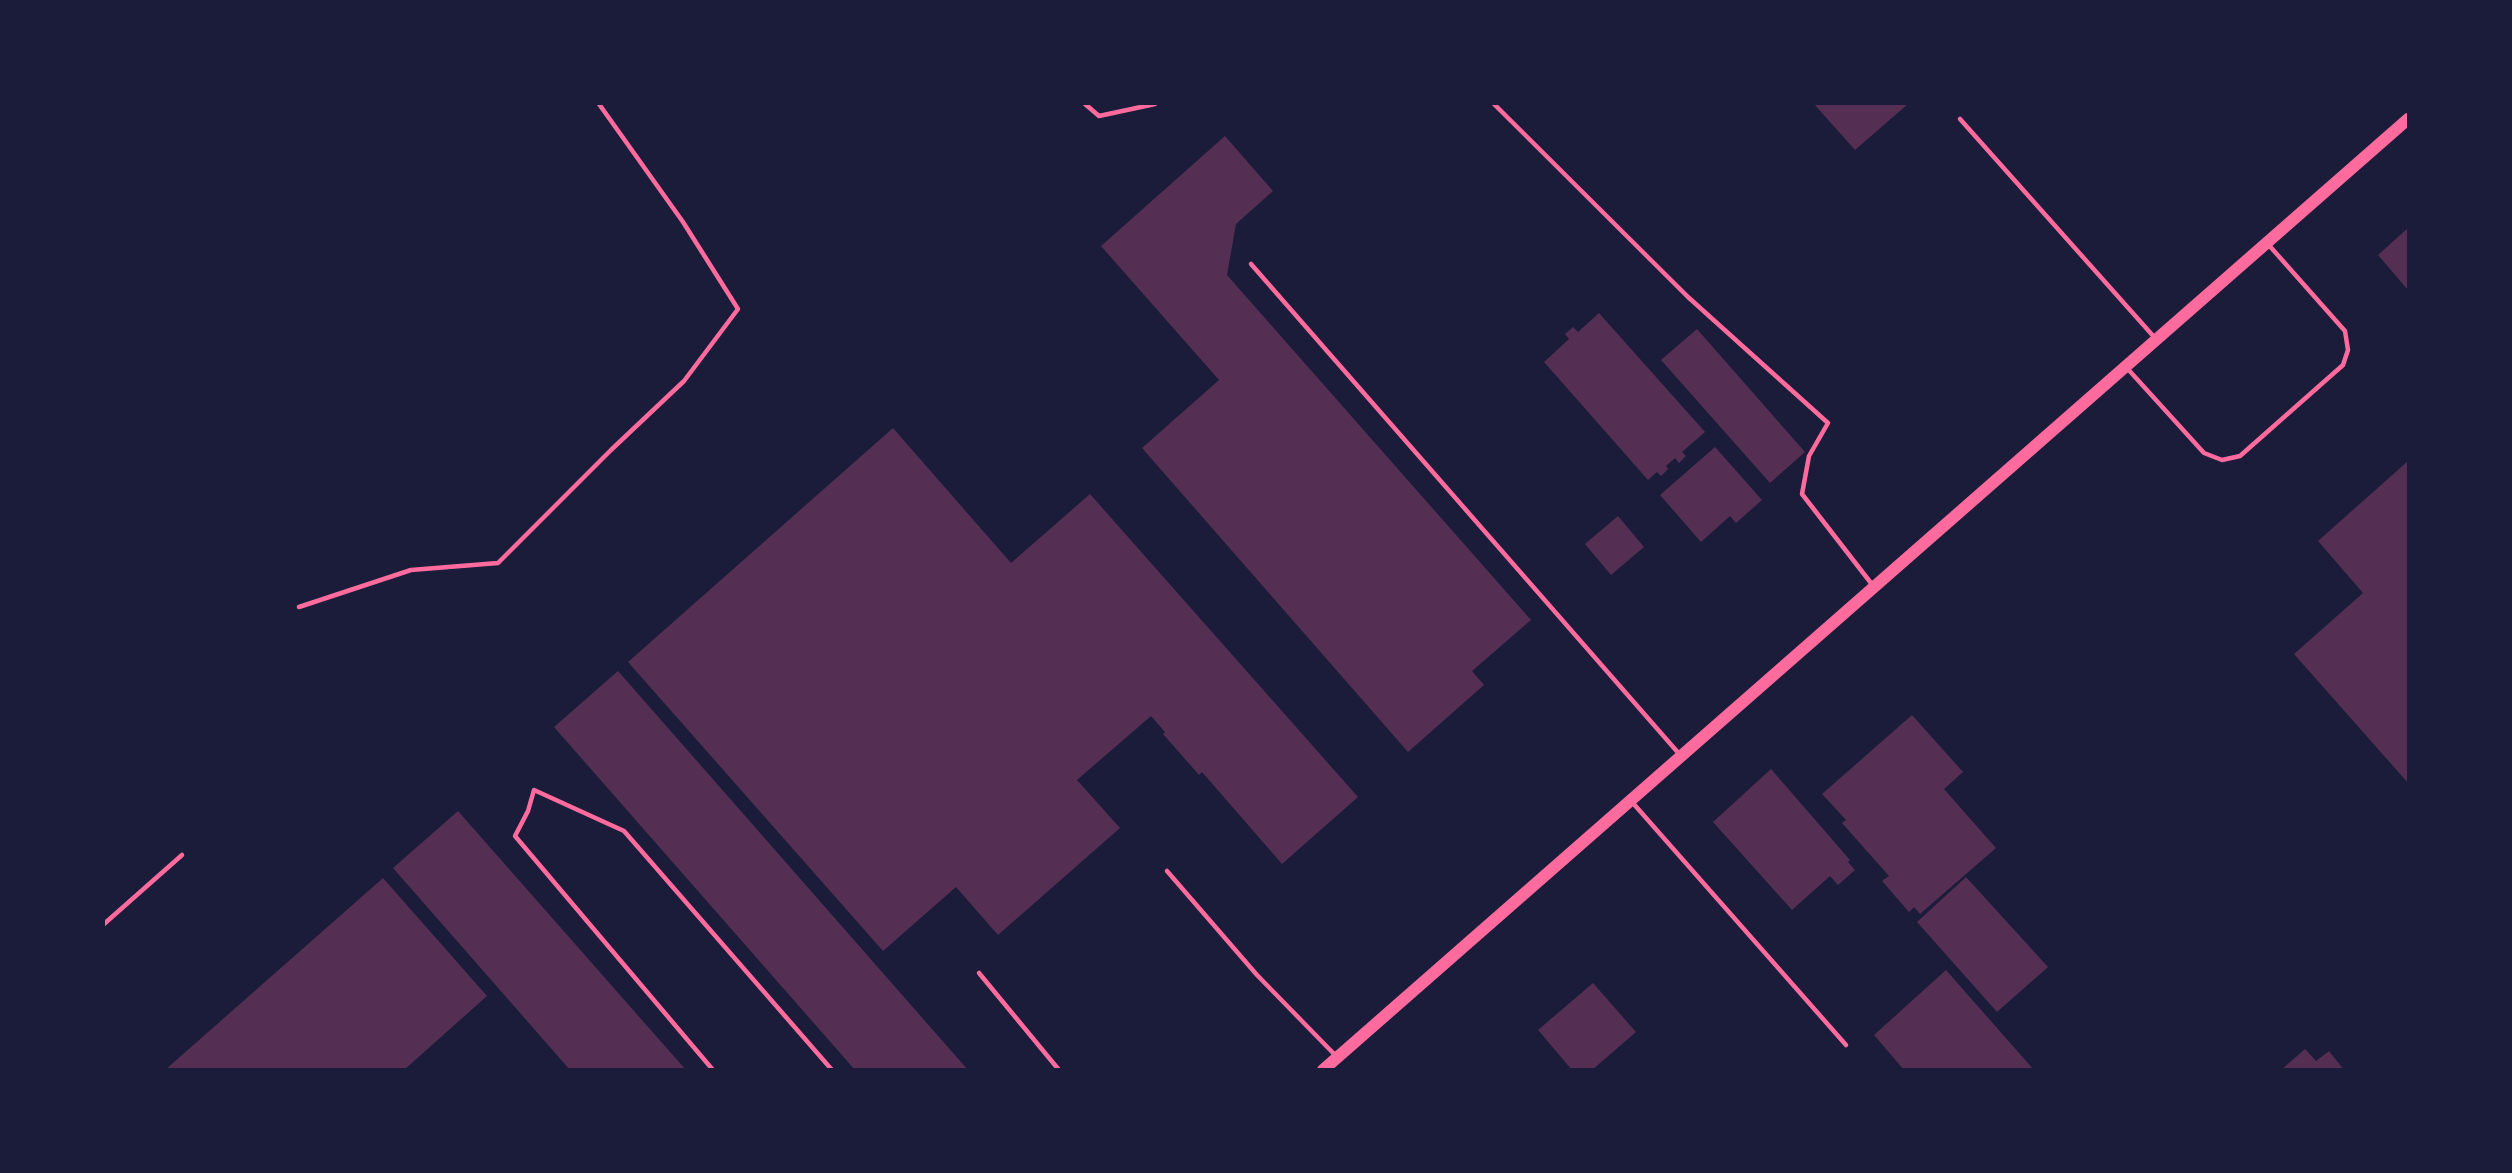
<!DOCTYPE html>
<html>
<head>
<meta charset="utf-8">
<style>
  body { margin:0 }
  #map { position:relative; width:2512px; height:1173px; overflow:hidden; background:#1b1b3a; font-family:Literata,serif }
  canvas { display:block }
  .frame { position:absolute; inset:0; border:105px solid #1b1b3a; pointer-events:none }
</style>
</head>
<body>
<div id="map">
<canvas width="2512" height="1173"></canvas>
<div class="frame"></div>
</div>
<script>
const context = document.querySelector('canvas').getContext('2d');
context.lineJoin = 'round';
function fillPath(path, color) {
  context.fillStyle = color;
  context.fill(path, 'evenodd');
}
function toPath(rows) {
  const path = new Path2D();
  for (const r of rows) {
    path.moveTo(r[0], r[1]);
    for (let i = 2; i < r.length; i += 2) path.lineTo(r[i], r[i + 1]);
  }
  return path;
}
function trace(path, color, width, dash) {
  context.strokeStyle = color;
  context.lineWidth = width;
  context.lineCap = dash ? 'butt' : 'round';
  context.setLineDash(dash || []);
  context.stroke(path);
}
const building = toPath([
  [1814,104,1908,104,1855,150],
  [1225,136,1273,191,1236,224,1227,275,1531,620,1472,671,1484,685,1408,752,1142,448,1219,380,1101,246],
  [2408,228,2408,290,2378,255],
  [1599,313,1705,432,1682,452,1686,456,1679,463,1675,458,1666,466,1668,469,1661,476,1657,472,1648,480,1544,362,1569,339,1565,334,1573,327,1578,332],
  [1697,329,1805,452,1770,483,1661,360],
  [893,428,1011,563,1090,494,1358,797,1282,864,1202,772,1199,775,1163,734,1165,732,1151,716,1077,780,1120,828,998,935,956,887,883,951,628,662],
  [1715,447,1762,500,1736,523,1730,516,1701,542,1660,495],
  [2408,461,2408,783,2294,654,2363,593,2318,541],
  [1618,516,1644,547,1611,575,1585,544],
  [618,671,968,1070,855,1070,554,727],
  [1912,715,1963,772,1944,789,1996,848,1920,914,1914,907,1909,912,1882,881,1889,876,1842,823,1846,820,1822,794],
  [1771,769,1850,860,1848,862,1855,870,1838,885,1830,876,1792,910,1713,822],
  [458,811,686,1070,570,1070,393,868],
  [1966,877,2048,967,1997,1012,1917,922],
  [383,878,487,996,404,1070,165,1070],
  [1946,970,2034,1070,1904,1070,1874,1035],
  [1593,983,1636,1032,1592,1070,1572,1070,1538,1030],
  [2305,1049,2316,1061,2329,1051,2344,1070,2281,1070]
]);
const service = toPath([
  [1085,104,1099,116,1155,104],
  [1494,104,1688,297,1828,423,1809,456,1802,494,1874,587],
  [1960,119,2155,338],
  [1251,264,1681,756],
  [2126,367,2204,453,2222,460,2240,456,2343,365,2348,350,2345,331,2267,243],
  [299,607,411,570,498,563,611,450,684,381,738,309,683,222,599,104],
  [1632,802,1846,1045],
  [1167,871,1257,975,1337,1057],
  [104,924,182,855],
  [979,973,1059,1070],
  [713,1070,515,836,528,811,534,790,624,831,832,1070]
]);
const secondary = toPath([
  [1323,1070,2408,119]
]);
fillPath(building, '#542f53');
trace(service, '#ff6b9d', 4.5);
trace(secondary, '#ff6b9d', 12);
</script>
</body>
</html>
